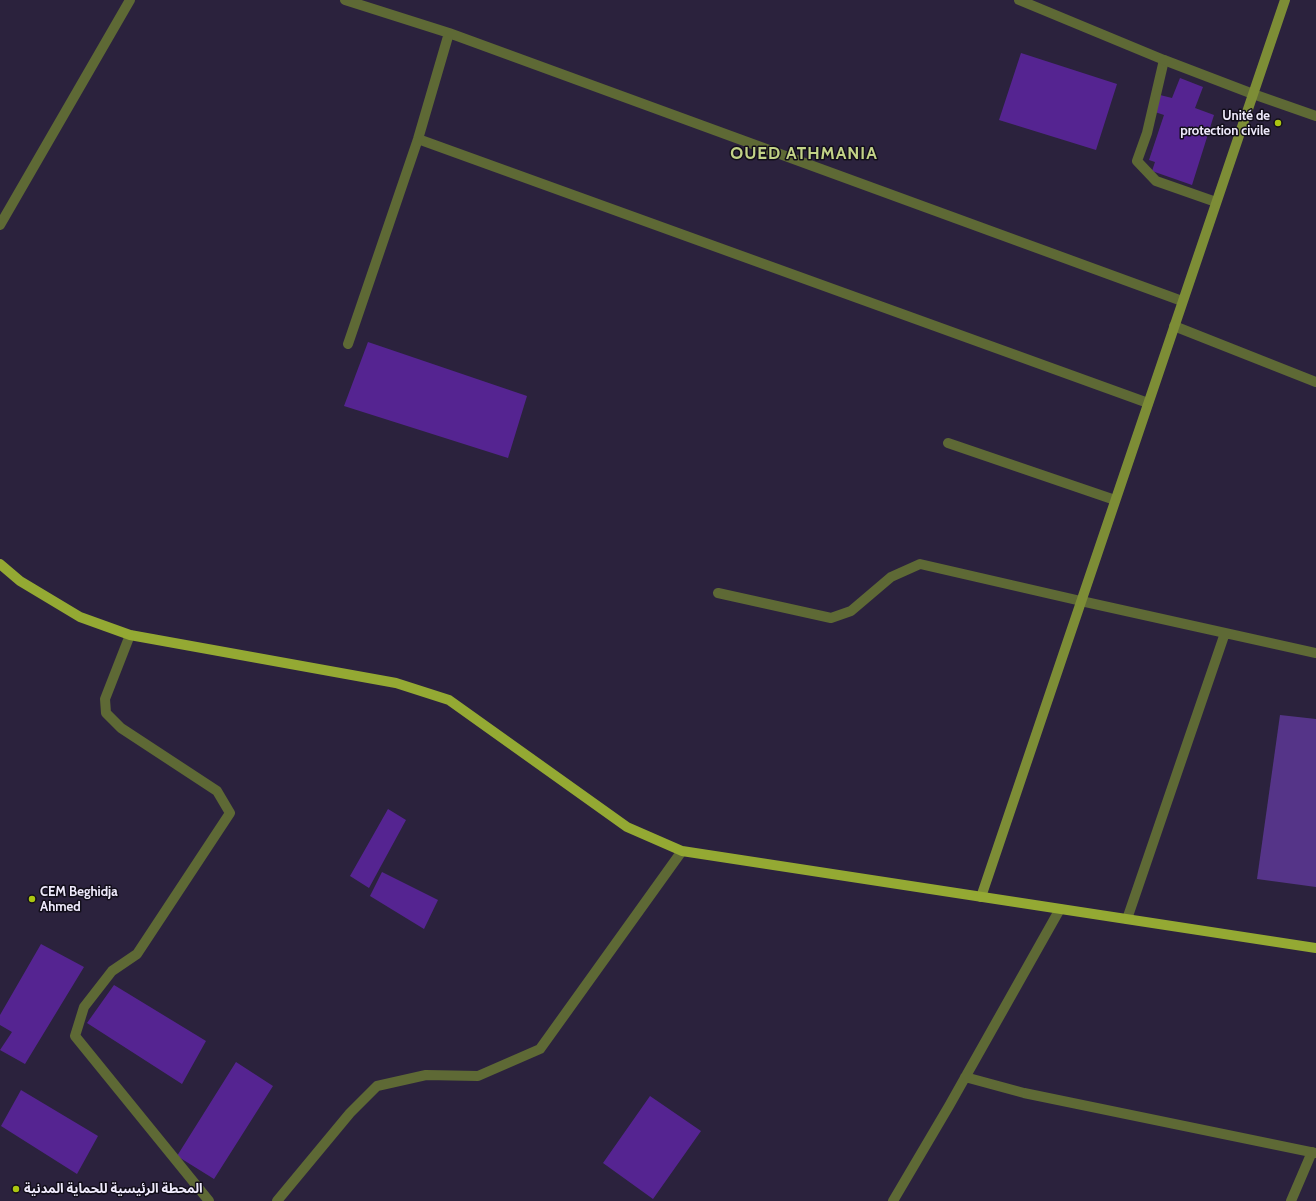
<!DOCTYPE html>
<html>
<head>
<meta charset="utf-8">
<style>
  body { margin:0 }
  canvas { display:block; background:#2b223d }
</style>
</head>
<body>
<canvas width="1316" height="1201"></canvas>
<script>
const context = document.querySelector('canvas').getContext('2d');
context.lineJoin = 'round';
function fillPath(path, color) {
  context.fillStyle = color;
  context.fill(path, 'evenodd');
}
function toPath(rows) {
  const path = new Path2D();
  for (const r of rows) {
    path.moveTo(r[0], r[1]);
    for (let i = 2; i < r.length; i += 2) path.lineTo(r[i], r[i + 1]);
  }
  return path;
}
function trace(path, color, width, dash) {
  context.strokeStyle = color;
  context.lineWidth = width;
  context.lineCap = dash ? 'butt' : 'round';
  context.setLineDash(dash || []);
  context.stroke(path);
}
function write(font, color, halo, rows, align = 'center') {
  context.font = font + ' Cabin,"Noto Sans Arabic",sans-serif';
  context.lineWidth = 3;
  context.setLineDash([]);
  context.textBaseline = 'middle';
  context.strokeStyle = halo;
  context.fillStyle = color;
  for (const [text, x, y, turn = 0] of rows) {
    context.save();
    context.translate(x, y);
    context.rotate((+turn || 0) * Math.PI / 180);
    context.textAlign = isNaN(turn) ? turn : align;
    if (halo) context.strokeText(text, 0, 0);
    context.fillText(text, 0, 0);
    context.restore();
  }
}
const green = toPath([
  [1280,715,1316,719,1316,887,1257,879]
]);
const building = toPath([
  [1021,53,1117,84,1096,150,999,120],
  [1180,78,1203,87,1195,108,1214,115,1192,185,1152,171,1155,162,1149,160,1164,115,1155,112,1160,95,1172,98],
  [368,342,527,396,508,458,344,406],
  [388,809,406,820,369,888,350,876],
  [382,872,438,900,424,929,370,896],
  [41,944,84,967,25,1064,0,1050,12,1032,0,1025,0,1015],
  [114,985,206,1041,182,1084,87,1023],
  [236,1062,273,1086,214,1179,177,1156],
  [21,1090,98,1136,77,1174,1,1126],
  [650,1096,701,1131,653,1199,603,1163]
]);
const service = toPath([
  [1164,60,1147,133,1137,161,1156,181,1216,202],
  [948,443,1115,500],
  [718,593,831,618,851,611,891,577,920,564,1081,601],
  [130,635,105,699,106,713,121,728,217,791,230,813,137,954,112,971,84,1007,75,1036,209,1201],
  [277,1201,350,1113,377,1086,426,1075,478,1076,540,1049,682,851],
  [1291,1201,1312,1152]
]);
const minor = toPath([
  [345,0,449,33],
  [1019,0,1164,60,1253,94,1316,116],
  [418,139,1148,403],
  [0,225,130,0],
  [1174,326,1316,382],
  [348,344,418,139,449,33,1182,301],
  [1081,601,1316,653],
  [1127,919,1225,633],
  [965,1077,1024,1093,1316,1153],
  [893,1201,949,1106,1060,909]
]);
const secondary = toPath([
  [981,897,1285,0]
]);
const primary = toPath([
  [0,564,20,581,80,617,130,635,396,683,449,700,627,827,682,851,1316,948]
]);
const markers = [
  [1278,123,4,"#acc611"],
  [32,899,4,"#acc611"],
  [16,1189,4,"#acc611"]
];
const poiNames = [
  ["Unité de",1270,116,"right"],
  ["protection civile",1270,131,"right"],
  ["CEM Beghidja",40,892],
  ["Ahmed",40,907],
  ["المحطة الرئيسية للحماية المدنية",24,1189]
];
const districtNames = [
  ["OUED ATHMANIA",804,154]
];
fillPath(green, '#553488');
fillPath(building, '#552491');
trace(service, '#5e6935', 10);
trace(minor, '#5e6935', 10);
trace(secondary, '#7d8d36', 10);
trace(primary, '#94a933', 10);
for (const [x, y, r, color] of markers) {
  const dot = new Path2D();
  dot.arc(x, y, r, 0, 2 * Math.PI);
  context.fillStyle = color;
  context.fill(dot);
  trace(dot, '#120e1a', 1.5);
}
write('bold 13px', '#eee9fb', '#120e1a', poiNames, 'left');
context.letterSpacing = '1px';
write('bold 17px', '#c2d287', '#120e1a', districtNames);
context.letterSpacing = '0px';
</script>
</body>
</html>
